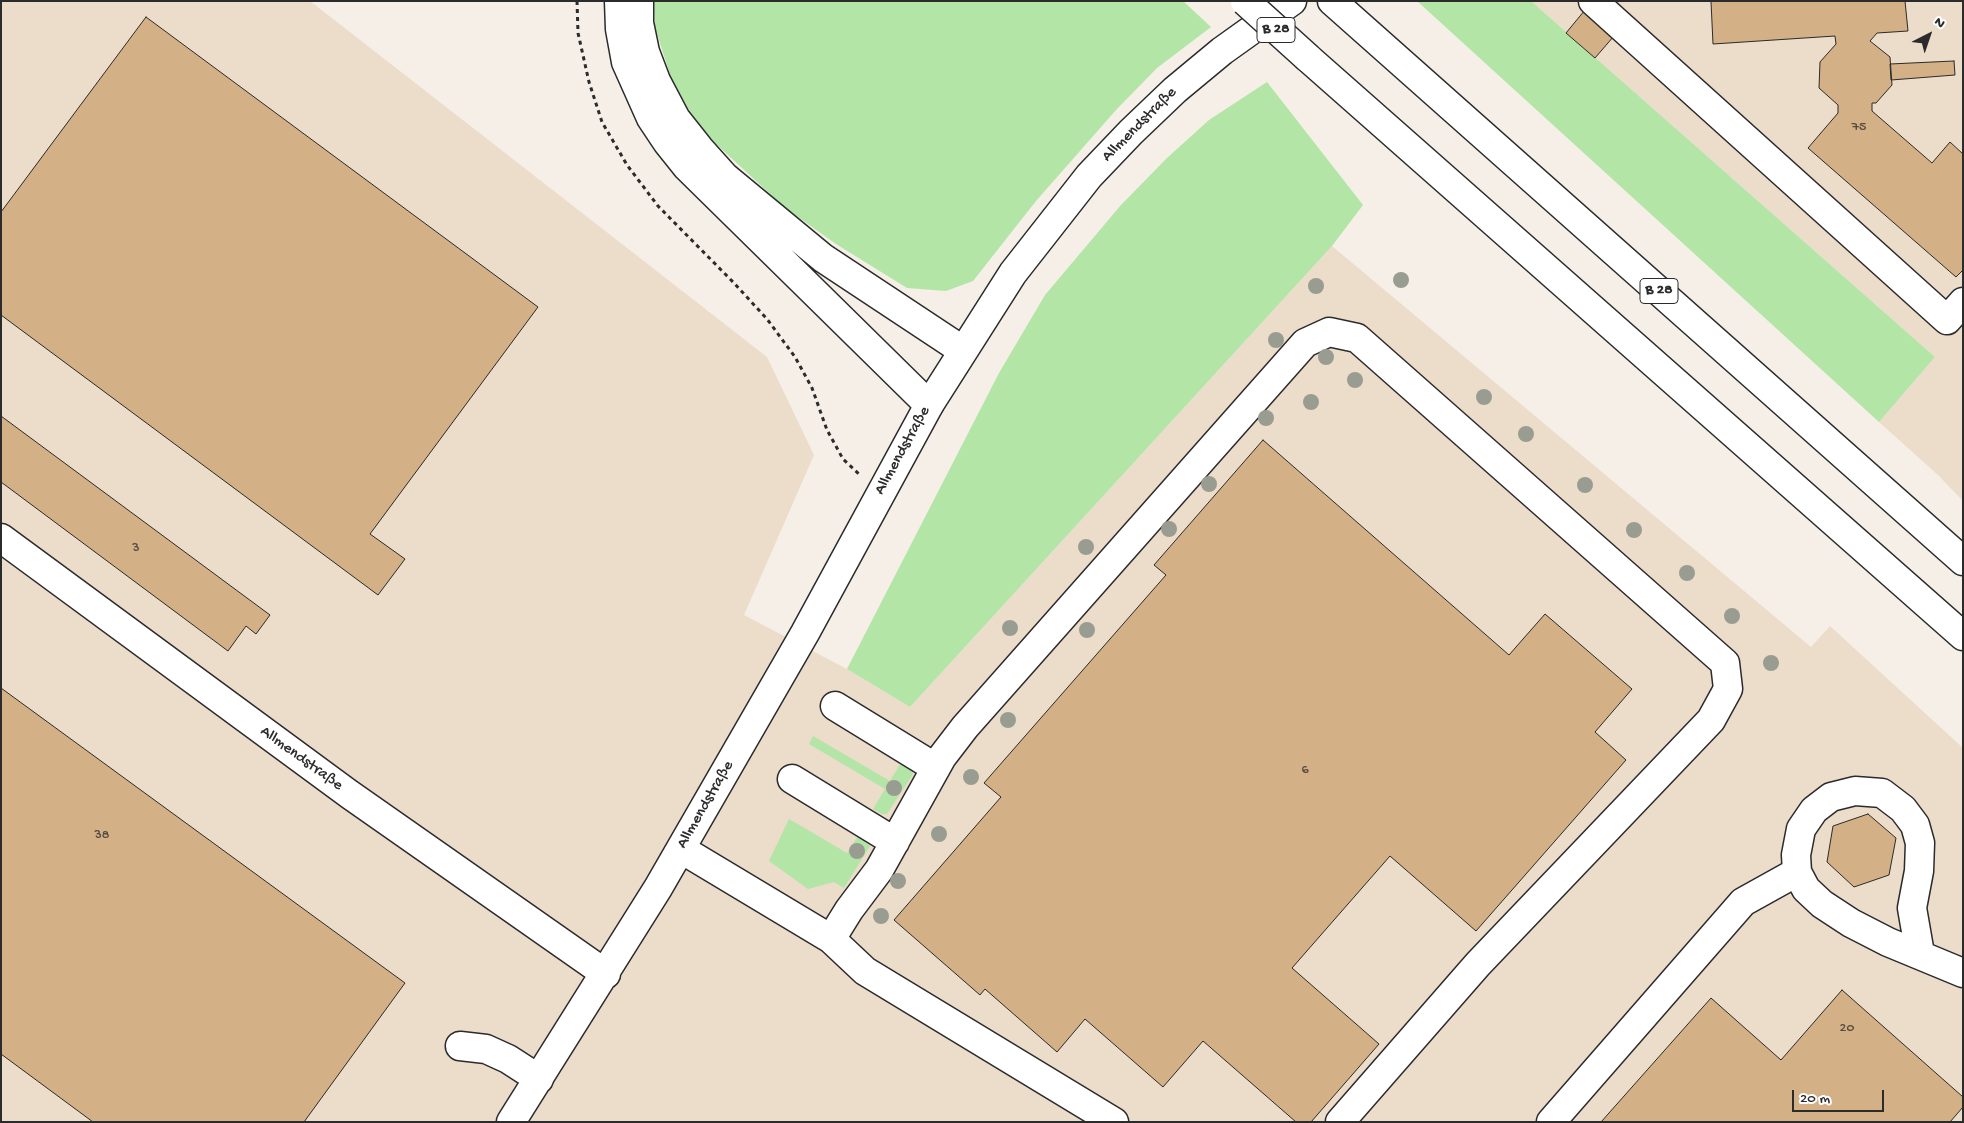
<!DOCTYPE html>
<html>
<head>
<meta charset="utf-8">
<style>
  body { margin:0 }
  #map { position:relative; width:1964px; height:1123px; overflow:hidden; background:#f6efe7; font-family:"Gochi Hand",sans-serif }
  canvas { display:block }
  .frame { position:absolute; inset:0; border:2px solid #2b2b2b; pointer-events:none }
  .north { position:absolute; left:1904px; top:10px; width:50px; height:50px; -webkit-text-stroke:4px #fff; paint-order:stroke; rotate:41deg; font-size:14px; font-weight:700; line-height:20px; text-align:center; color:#2b2b2b }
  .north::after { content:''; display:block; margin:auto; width:18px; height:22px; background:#2b2b2b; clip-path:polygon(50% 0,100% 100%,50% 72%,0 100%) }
  .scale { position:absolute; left:1792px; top:1090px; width:92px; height:22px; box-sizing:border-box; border:2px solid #2b2b2b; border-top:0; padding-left:6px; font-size:15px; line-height:18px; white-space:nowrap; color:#2b2b2b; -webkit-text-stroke:4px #fff; paint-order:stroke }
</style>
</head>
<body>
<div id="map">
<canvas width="1964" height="1123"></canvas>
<div class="frame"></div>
<div class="north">N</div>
<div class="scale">20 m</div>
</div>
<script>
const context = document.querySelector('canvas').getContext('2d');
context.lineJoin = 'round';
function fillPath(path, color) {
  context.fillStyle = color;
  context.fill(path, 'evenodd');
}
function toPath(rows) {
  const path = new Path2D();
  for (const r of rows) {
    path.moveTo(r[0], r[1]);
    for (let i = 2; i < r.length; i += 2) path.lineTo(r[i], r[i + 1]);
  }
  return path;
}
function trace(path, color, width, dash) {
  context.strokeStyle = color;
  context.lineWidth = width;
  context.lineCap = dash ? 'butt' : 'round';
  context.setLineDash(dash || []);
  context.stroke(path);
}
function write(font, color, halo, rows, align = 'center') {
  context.font = font + ' "Gochi Hand",sans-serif';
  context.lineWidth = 4;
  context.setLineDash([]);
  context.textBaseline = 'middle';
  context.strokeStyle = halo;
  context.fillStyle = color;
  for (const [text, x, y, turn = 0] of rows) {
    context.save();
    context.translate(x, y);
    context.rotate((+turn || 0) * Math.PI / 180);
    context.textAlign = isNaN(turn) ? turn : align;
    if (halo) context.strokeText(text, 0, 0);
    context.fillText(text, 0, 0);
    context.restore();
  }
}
const built = toPath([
  [1,1,310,1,767,357,814,455,744,615,847,669,910,707,1332,246,1811,647,1830,626,1963,748,1963,1122,1,1122],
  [1531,1,1963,1,1963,501,1938,475,1879,422,1935,357]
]);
const green = toPath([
  [654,1,1183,1,1211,27,1157,68,1116,110,1036,201,973,281,946,291,907,288,836,244,784,207,712,140,690,112,670,75,655,27],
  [1417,1,1531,1,1935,357,1879,422],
  [1267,82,1363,205,1332,246,910,707,847,669,999,373,1045,295,1121,205,1167,158,1209,120],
  [813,736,890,781,902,761,913,770,913,774,887,814,882,814,873,809,885,789,809,744],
  [789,819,847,853,858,836,870,846,844,888,834,882,808,889,769,861]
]);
const building = toPath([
  [1711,1,1905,1,1908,31,1877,33,1870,41,1890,57,1892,85,1876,103,1872,103,1872,111,1932,163,1950,142,1963,154,1963,270,1956,277,1808,148,1838,113,1838,105,1819,88,1820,62,1836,44,1835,36,1713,44,1711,1],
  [1585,10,1614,36,1595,58,1566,33,1585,10],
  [146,17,538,307,370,534,405,559,378,595,1,315,1,212,146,17],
  [1954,61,1955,75,1891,80,1890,64,1954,61],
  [1,416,270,615,256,634,246,626,228,651,1,482,1,416],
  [1263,440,1509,655,1545,614,1632,689,1595,732,1626,760,1476,931,1390,856,1292,968,1379,1044,1311,1122,1296,1122,1203,1041,1163,1087,1085,1019,1057,1052,985,989,980,995,894,920,1001,797,984,783,1166,575,1154,565,1263,440],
  [1,688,405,983,304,1122,93,1122,1,1054,1,688],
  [1868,814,1896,838,1889,875,1854,887,1827,862,1833,826,1868,814],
  [1842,990,1963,1097,1963,1107,1950,1122,1601,1122,1711,998,1781,1060,1842,990]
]);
const path = toPath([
  [577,1,578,33,589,82,602,122,627,165,658,206,734,283,767,319,795,357,812,388,827,430,843,459,859,474]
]);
const minor = toPath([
  [1593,1,1947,320,1963,302],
  [1,538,349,794,606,974],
  [835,706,936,768],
  [792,779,895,842],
  [681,849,831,939,865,971,1114,1122],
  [831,939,849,910,879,870,942,757,965,727,1305,343,1329,332,1357,338,1725,663,1728,689,1711,720,1478,964,1340,1122],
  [1920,954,1912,908,1919,871,1920,843,1915,825,1903,809,1882,793,1855,791,1831,797,1814,810,1801,829,1796,855,1797,872,1806,889,1822,904,1851,923,1888,942,1963,973],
  [460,1046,486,1049,508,1059,539,1079],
  [511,1122,658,888,805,633,929,405,1013,273,1089,176,1131,132,1175,90,1222,51,1292,1],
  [1551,1122,1743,902,1797,872]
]);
const highway = toPath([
  [619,1,620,29,626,62,651,118,667,142,687,167,929,405],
  [639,1,639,23,645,52,656,81,676,119,699,148,725,177,823,258,962,350],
  [1332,1,1963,561],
  [1308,58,1963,636]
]);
const highwayBridge = toPath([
  [1245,1,1308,58]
]);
const trees = [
  [1401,280],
  [1316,286],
  [1276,340],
  [1326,357],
  [1355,380],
  [1484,397],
  [1311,402],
  [1266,418],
  [1526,434],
  [1209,484],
  [1585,485],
  [1169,529],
  [1634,530],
  [1086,547],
  [1687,573],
  [1732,616],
  [1010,628],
  [1087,630],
  [1771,663],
  [1008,720],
  [971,777],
  [894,788],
  [939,834],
  [857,851],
  [898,881],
  [881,916]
];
const numberNames = [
  ["75",1859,128],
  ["3",136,549],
  ["6",1305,771],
  ["38",102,836],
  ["20",1847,1029]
];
const shields = [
  [1276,30,38],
  [1659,291,38]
];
const shieldNames = [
  ["B 28",1276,30],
  ["B 28",1659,291]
];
const streetNames = [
  ["Allmendstraße",1140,125,-45],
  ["Allmendstraße",903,451,-61],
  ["Allmendstraße",301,759,36],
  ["Allmendstraße",706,805,-60]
];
fillPath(built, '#ecdcca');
fillPath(green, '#b2e5a6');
fillPath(building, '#d3b085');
trace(building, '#2b2b2b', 1);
trace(minor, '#2b2b2b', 31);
trace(highway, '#2b2b2b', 31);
trace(path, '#2b2b2b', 3, [4, 4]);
trace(minor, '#fff', 28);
trace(highway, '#fff', 28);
trace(highwayBridge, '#2b2b2b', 31, []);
trace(highwayBridge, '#fff', 28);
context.fillStyle = '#999d91';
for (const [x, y] of trees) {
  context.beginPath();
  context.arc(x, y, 8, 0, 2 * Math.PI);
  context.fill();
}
write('14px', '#554c42', null, numberNames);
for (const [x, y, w] of shields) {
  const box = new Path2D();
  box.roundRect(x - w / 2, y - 12.5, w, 25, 4);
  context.fillStyle = '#fff';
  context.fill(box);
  trace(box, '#2b2b2b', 1);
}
write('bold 15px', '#2b2b2b', null, shieldNames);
write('16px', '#2b2b2b', '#fff', streetNames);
</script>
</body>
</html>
